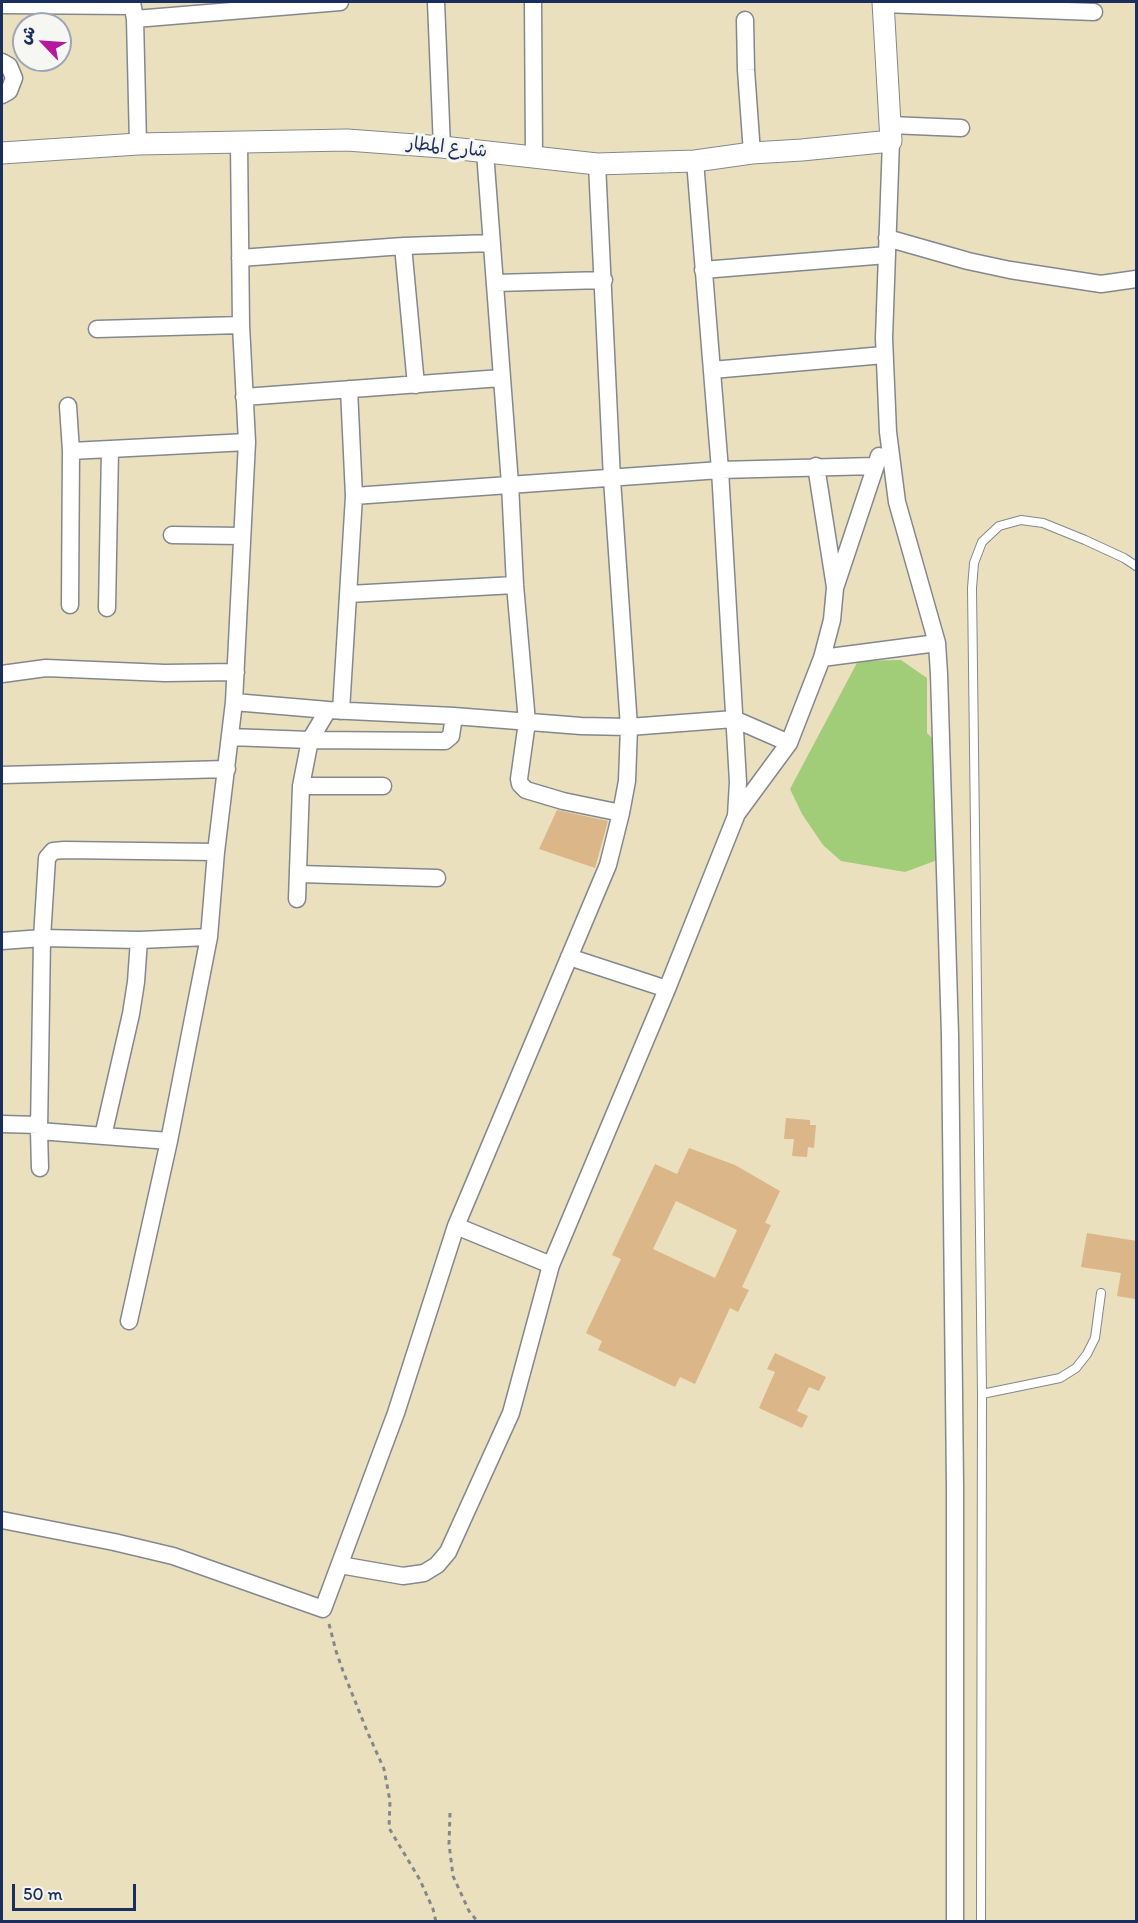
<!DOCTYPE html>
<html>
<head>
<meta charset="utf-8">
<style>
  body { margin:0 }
  #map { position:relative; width:1138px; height:1923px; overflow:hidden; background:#ebe0bd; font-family:Itim,"Playpen Sans Arabic",sans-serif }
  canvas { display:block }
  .frame { position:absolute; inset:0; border:3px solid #1b2f5e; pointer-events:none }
  .north { position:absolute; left:12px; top:12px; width:60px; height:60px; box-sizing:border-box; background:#f6f6f2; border:2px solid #9ea6b7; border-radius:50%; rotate:295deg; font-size:16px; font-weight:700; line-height:24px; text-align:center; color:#1b2f5e }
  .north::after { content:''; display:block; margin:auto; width:21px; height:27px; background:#b5179e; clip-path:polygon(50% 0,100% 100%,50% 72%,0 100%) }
  .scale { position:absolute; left:12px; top:1884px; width:124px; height:27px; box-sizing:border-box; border:3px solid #1b2f5e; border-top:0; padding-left:8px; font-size:18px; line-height:21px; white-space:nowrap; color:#1b2f5e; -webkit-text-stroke:4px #f6f6f2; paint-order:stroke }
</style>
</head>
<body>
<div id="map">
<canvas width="1138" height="1923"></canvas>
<div class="frame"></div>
<div class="north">ش</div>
<div class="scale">50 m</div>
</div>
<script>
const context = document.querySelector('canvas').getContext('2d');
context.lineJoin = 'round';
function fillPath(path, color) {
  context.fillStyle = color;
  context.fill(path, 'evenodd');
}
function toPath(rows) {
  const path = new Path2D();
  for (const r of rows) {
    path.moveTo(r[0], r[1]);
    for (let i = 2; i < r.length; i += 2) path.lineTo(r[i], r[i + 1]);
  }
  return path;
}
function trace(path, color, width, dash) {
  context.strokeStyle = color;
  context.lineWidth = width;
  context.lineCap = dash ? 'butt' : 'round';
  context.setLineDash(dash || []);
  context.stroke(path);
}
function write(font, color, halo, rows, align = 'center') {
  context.font = font + ' Itim,"Playpen Sans Arabic",sans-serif';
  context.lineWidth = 6;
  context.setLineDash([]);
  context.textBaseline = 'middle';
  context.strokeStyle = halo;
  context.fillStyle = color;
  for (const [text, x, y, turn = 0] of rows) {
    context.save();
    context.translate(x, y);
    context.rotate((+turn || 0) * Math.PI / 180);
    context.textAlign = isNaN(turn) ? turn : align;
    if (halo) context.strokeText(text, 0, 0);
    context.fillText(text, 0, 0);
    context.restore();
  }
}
const green = toPath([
  [901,660,927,678,927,733,937,743,940,859,905,872,841,861,823,845,802,814,790,789,858,661]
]);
const building = toPath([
  [557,810,608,821,595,868,539,849],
  [786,1118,810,1120,810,1125,816,1125,814,1148,808,1147,807,1157,792,1156,794,1139,784,1139],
  [689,1148,735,1165,780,1191,765,1223,771,1225,742,1287,749,1290,738,1312,730,1308,695,1384,680,1377,675,1387,598,1350,602,1341,586,1333,621,1259,612,1255,655,1164,677,1174],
  [676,1201,737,1230,715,1278,653,1249],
  [1087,1233,1137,1241,1135,1299,1117,1296,1121,1273,1081,1267],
  [775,1353,826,1377,819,1391,809,1387,797,1411,808,1416,802,1428,759,1408,775,1372,767,1369]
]);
const path = toPath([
  [329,1624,336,1651,343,1671,367,1731,384,1769,390,1801,389,1828,420,1880,433,1909,436,1922],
  [450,1813,449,1844,453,1876,469,1911,478,1922]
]);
const service = toPath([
  [982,1394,1060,1378,1076,1368,1087,1354,1095,1338,1101,1293],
  [981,1922,982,1394,972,588,974,563,982,542,999,526,1021,520,1043,523,1085,540,1124,558,1136,566]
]);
const minor = toPath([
  [132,2,135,19,138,144],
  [436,2,442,147],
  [533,2,534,157],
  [883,4,1094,12],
  [2,5,132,6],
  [135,19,340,2],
  [745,20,746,70,752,153],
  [2,62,9,66,14,78,9,91,2,95],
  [890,125,961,128],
  [891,141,884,338,888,432,897,502,937,643,939,674,950,1035,955,1485,955,1922],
  [485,152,510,484,515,585,527,722,519,779,520,784,526,790,563,801,621,813],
  [887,238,968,261,1010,270,1101,284,1136,279],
  [403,246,416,385],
  [240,258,403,246,492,243],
  [703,270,887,255],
  [495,283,604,280],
  [97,329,241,325],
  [712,370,884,355],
  [244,397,501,378],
  [68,406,71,451,70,605],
  [71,451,247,442],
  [816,466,835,587],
  [354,496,720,470,875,466],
  [172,535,241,536],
  [349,594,515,585],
  [107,608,110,450],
  [822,658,937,643],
  [2,674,46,668,165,673,236,672],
  [234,702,328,710,454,716,581,726,629,727,734,719,789,743],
  [341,711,354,496,349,389],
  [230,737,310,740,445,741,451,736,454,716],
  [2,775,227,769],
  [301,786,383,786],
  [736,815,789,743,822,658,832,620,835,588,879,456],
  [299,874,437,878],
  [297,899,301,786,310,740,328,710],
  [2,941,42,938,139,940,209,937],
  [569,957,667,989],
  [2,1124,39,1125],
  [39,1131,169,1141],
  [103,1136,131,1014,136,982,139,940],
  [40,1168,39,1131,42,938,47,858,53,851,64,850,216,852],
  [456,1226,551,1265],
  [129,1321,169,1141,209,937,216,852,234,702,247,442,241,325,239,143],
  [2,1520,114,1542,173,1556,323,1609,396,1413,456,1226,608,865,621,813,627,781,629,727,612,479,597,164],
  [340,1565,403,1576,424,1573,437,1565,448,1552,511,1413,551,1265,667,989,736,816,738,782,720,470,695,161]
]);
const tertiary = toPath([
  [2,153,138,144,347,140,442,147,597,164,695,161,752,153,802,150,891,141,883,2]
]);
const streetNames = [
  ["شارع المطار",447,148,6]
];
fillPath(green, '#a1cc78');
fillPath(building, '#dbb688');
trace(service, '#83888e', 10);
trace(minor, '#83888e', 19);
trace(tertiary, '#83888e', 23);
trace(path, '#83888e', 3, [4.5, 4.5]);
trace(service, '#fff', 8);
trace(minor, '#fff', 16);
trace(tertiary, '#fff', 21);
write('18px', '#1b2f5e', '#f6f6f2', streetNames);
</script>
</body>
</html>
